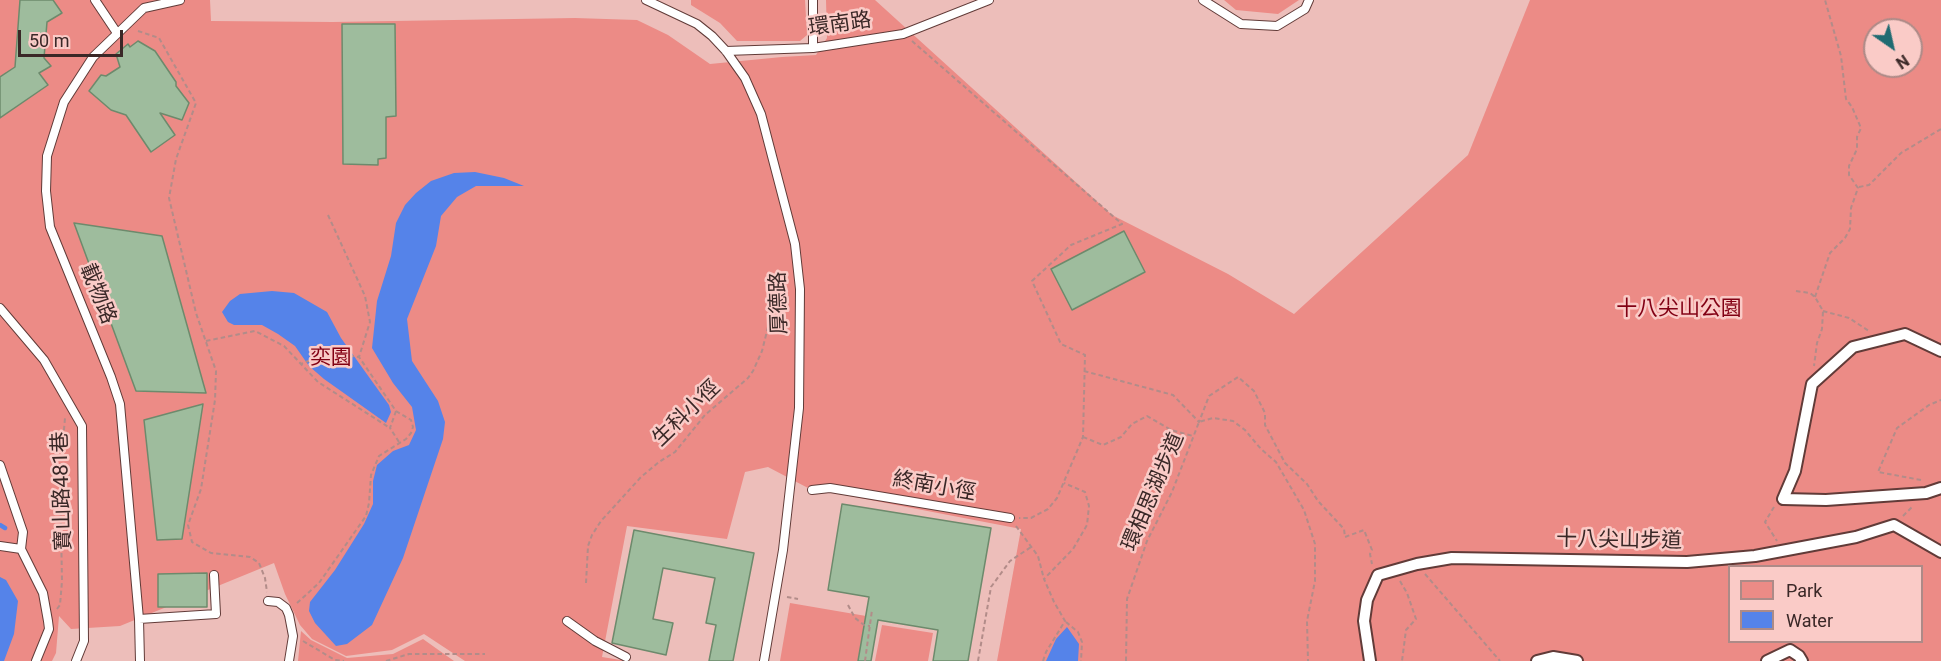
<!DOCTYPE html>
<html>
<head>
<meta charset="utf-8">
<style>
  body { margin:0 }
  #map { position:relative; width:1941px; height:661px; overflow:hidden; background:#edbeba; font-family:Roboto,sans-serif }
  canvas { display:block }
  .legend { position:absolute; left:1728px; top:565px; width:195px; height:78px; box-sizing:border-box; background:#facbc7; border:2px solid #ad8a87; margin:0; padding:8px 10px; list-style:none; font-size:18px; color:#3a2827 }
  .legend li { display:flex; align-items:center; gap:12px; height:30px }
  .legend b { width:30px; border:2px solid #ad8a87 }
  .north { position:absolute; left:1863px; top:18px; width:60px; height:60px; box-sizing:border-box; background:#facbc7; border:2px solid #ad8a87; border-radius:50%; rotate:146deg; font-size:16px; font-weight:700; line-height:24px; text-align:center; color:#3a2827 }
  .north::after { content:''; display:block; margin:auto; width:21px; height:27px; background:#206b72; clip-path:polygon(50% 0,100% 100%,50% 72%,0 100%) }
  .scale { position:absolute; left:18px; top:30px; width:105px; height:27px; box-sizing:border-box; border:3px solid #3a2827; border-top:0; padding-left:8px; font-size:18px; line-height:21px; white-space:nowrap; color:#3a2827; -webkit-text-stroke:4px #facbc7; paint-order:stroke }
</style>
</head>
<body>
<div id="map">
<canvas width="1941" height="661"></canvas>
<ul class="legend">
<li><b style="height:16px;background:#ec8b86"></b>Park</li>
<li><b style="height:16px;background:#5583e9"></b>Water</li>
</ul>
<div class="north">N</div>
<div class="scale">50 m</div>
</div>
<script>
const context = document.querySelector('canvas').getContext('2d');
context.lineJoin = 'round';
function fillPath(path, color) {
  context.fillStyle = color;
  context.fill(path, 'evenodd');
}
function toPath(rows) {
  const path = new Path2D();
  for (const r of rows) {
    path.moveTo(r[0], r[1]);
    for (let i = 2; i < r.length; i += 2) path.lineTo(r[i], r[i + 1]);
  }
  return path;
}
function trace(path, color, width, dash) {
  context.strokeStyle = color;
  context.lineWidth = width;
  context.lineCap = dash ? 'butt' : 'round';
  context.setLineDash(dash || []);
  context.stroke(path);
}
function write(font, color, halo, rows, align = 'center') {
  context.font = font + ' Roboto,"Noto Sans TC",sans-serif';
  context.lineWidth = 5;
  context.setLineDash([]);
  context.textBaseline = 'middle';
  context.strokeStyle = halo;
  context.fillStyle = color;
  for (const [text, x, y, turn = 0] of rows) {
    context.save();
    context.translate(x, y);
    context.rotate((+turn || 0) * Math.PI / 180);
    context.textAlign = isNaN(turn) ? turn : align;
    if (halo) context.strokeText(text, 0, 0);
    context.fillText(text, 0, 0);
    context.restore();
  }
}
const green = toPath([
  [0,0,210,0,211,21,333,22,575,18,637,20,668,35,710,64,782,57,816,55,827,38,826,0,875,0,1112,215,1228,274,1294,314,1468,155,1530,0,1941,0,1941,661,997,661,1021,529,808,488,768,467,745,472,727,539,627,526,602,657,627,661,465,661,424,634,392,650,346,656,312,639,300,625,285,594,274,563,120,626,71,629,59,616,56,653,52,661,0,661],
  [1875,30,1911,30,1911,66,1875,66],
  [1730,566,1922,566,1922,642,1730,642],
  [691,0,805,0,807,35,800,41,737,41,720,23,691,5],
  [1224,0,1299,0,1278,14,1236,10],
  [790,603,866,616,858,661,780,661],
  [882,625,933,633,928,661,875,661],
  [301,631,311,640,347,658,393,654,423,639,454,661,298,661]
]);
const water = toPath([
  [475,172,504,178,524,186,476,186,457,197,441,216,436,246,407,319,412,361,438,401,445,422,443,439,403,558,372,625,347,644,336,646,315,623,309,611,310,602,335,570,364,524,373,504,373,481,377,465,393,451,409,445,416,430,412,407,393,383,372,348,377,301,391,256,396,223,405,205,416,193,431,181,454,173],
  [272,291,294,293,327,312,341,338,389,405,391,412,386,423,324,379,309,366,295,346,278,334,262,325,234,325,228,322,222,312,230,301,240,294],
  [0,577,6,580,18,601,14,634,4,661,0,661],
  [1067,627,1079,644,1078,661,1046,661,1056,639]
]);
const stream = toPath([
  [0,525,5,528]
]);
const building = toPath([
  [20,0,53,0,62,13,47,22,44,58,51,66,39,73,48,85,0,118,0,77,15,67,20,0],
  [342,24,395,24,396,116,386,117,386,158,378,159,378,165,343,164,342,24],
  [138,41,155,51,176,82,176,86,189,103,182,120,160,113,175,135,151,152,126,115,111,110,89,91,101,75,106,76,120,67,116,54,128,44,130,47,138,41],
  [74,223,162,236,206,393,136,391,74,223],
  [1124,231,1145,272,1072,310,1051,269,1124,231],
  [203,404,182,539,157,540,144,420,203,404],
  [842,504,991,528,968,661,933,661,938,630,878,620,871,661,858,661,869,597,828,590,842,504],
  [634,530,754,553,733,661,709,661,716,625,706,623,715,578,663,568,653,619,673,623,666,655,612,643,634,530],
  [207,573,207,607,158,607,158,574,207,573]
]);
const path = toPath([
  [138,31,159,38,196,103,176,159,169,198,196,313,216,371,215,400,201,489,188,525,192,542,211,553,250,557,259,563,265,578,267,592],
  [912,41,1122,224,1071,245,1032,281,1061,344,1085,355,1083,437,1057,498,1048,509,1031,518,1019,518],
  [1859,187,1869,185,1901,153,1941,129],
  [328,215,365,296,370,322,359,357],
  [1796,291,1810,293,1815,297,1823,311,1822,329,1817,343,1814,366],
  [1815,297,1830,253,1845,238,1850,229,1851,208,1858,188,1849,175,1849,166,1857,149,1857,137,1861,128,1852,107,1846,99,1841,56,1825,0],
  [1823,311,1849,318,1869,331],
  [206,341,255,331,284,346,318,382,390,428],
  [1084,371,1173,395,1199,422,1209,396,1238,377,1254,391,1265,413,1265,425,1285,463,1307,484,1318,501,1344,529,1345,537,1364,530,1372,550,1370,554,1372,564],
  [396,411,390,428,399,442],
  [1083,437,1103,445,1121,437,1132,424,1147,416,1171,430,1193,436],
  [1921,480,1878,472,1897,428,1929,405,1941,400],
  [1774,507,1765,522,1777,541],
  [1903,516,1912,507],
  [1016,526,1038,556,1044,579],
  [1425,574,1500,661],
  [1400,581,1407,593,1416,619,1406,630,1402,661],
  [586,583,588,546,592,535,601,521,641,477,659,462,675,452,705,415,748,378,753,371,762,351,771,315,789,296],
  [787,597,798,599],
  [297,603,319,583,366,516,369,503,371,475,379,456,406,439,411,433,413,427,411,420,396,411,359,357,336,354,318,357,301,364],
  [848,605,855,618,864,625,870,626],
  [57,609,60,605,62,581,60,474,65,418],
  [1066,622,1078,632,1082,642,1081,661],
  [303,641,335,660,344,661],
  [386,661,409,654,485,654],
  [865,661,872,610],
  [978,661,991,587,1010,561,1031,547],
  [1043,661,1046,652,1065,621,1054,602,1044,579,1073,549,1087,525,1089,506,1085,492,1064,483],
  [1126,661,1127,599,1147,541,1172,492,1199,422,1213,418,1233,421,1245,430,1261,449,1276,462,1304,510,1315,544,1315,581,1307,621,1308,661]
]);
const service = toPath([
  [95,0,117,33],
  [646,0,697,24,712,36,726,51,745,78,761,114,795,244,800,289,799,408,783,550,764,661],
  [1203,0,1241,24,1277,26,1305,9,1309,0],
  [813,48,813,0],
  [726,51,813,48,903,34,989,0],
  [0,308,44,360,82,426,84,641,76,661],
  [0,465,23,532,21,549,43,593,48,621,49,629,36,661],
  [812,490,830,488,1010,518],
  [0,546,21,549],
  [268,601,278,602,286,608,289,615,293,636,289,661],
  [139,619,216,614,214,575],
  [567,621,595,641,626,657],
  [140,661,139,619,120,404,111,377,50,227,46,191,47,156,64,102,93,57,144,8,180,0]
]);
const pedestrian = toPath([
  [1941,351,1905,334,1853,347,1812,384,1795,471,1783,499,1826,500,1926,493,1941,488],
  [1370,661,1364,621,1367,600,1378,575,1417,564,1452,558,1687,562,1755,556,1856,537,1894,525,1941,552],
  [1537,661,1553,657,1577,661],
  [1767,661,1790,650,1799,656,1802,661]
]);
const streetNames = [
  ["環南路",840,25,-8],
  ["載物路",97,294,68],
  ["厚德路",780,303,-92],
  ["生科小徑",687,414,-44],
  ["終南小徑",934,487,10],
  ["寶山路481巷",63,491,-92],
  ["環相思湖步道",1154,492,-67],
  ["十八尖山步道",1619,541,1]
];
const parkNames = [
  ["十八尖山公園",1679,310],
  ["奕園",331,359]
];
fillPath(green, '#ec8b86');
fillPath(water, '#5583e9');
trace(stream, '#5583e9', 4.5);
fillPath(building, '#9ebc9d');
trace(building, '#6d8a6c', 1.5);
trace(service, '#613b38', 10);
trace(pedestrian, '#613b38', 14);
trace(path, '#b28c89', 2, [4.5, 3]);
trace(service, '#fff', 8);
trace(pedestrian, '#fff', 10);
write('21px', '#3a2827', '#facbc7', streetNames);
write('21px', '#820114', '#facbc7', parkNames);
</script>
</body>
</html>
